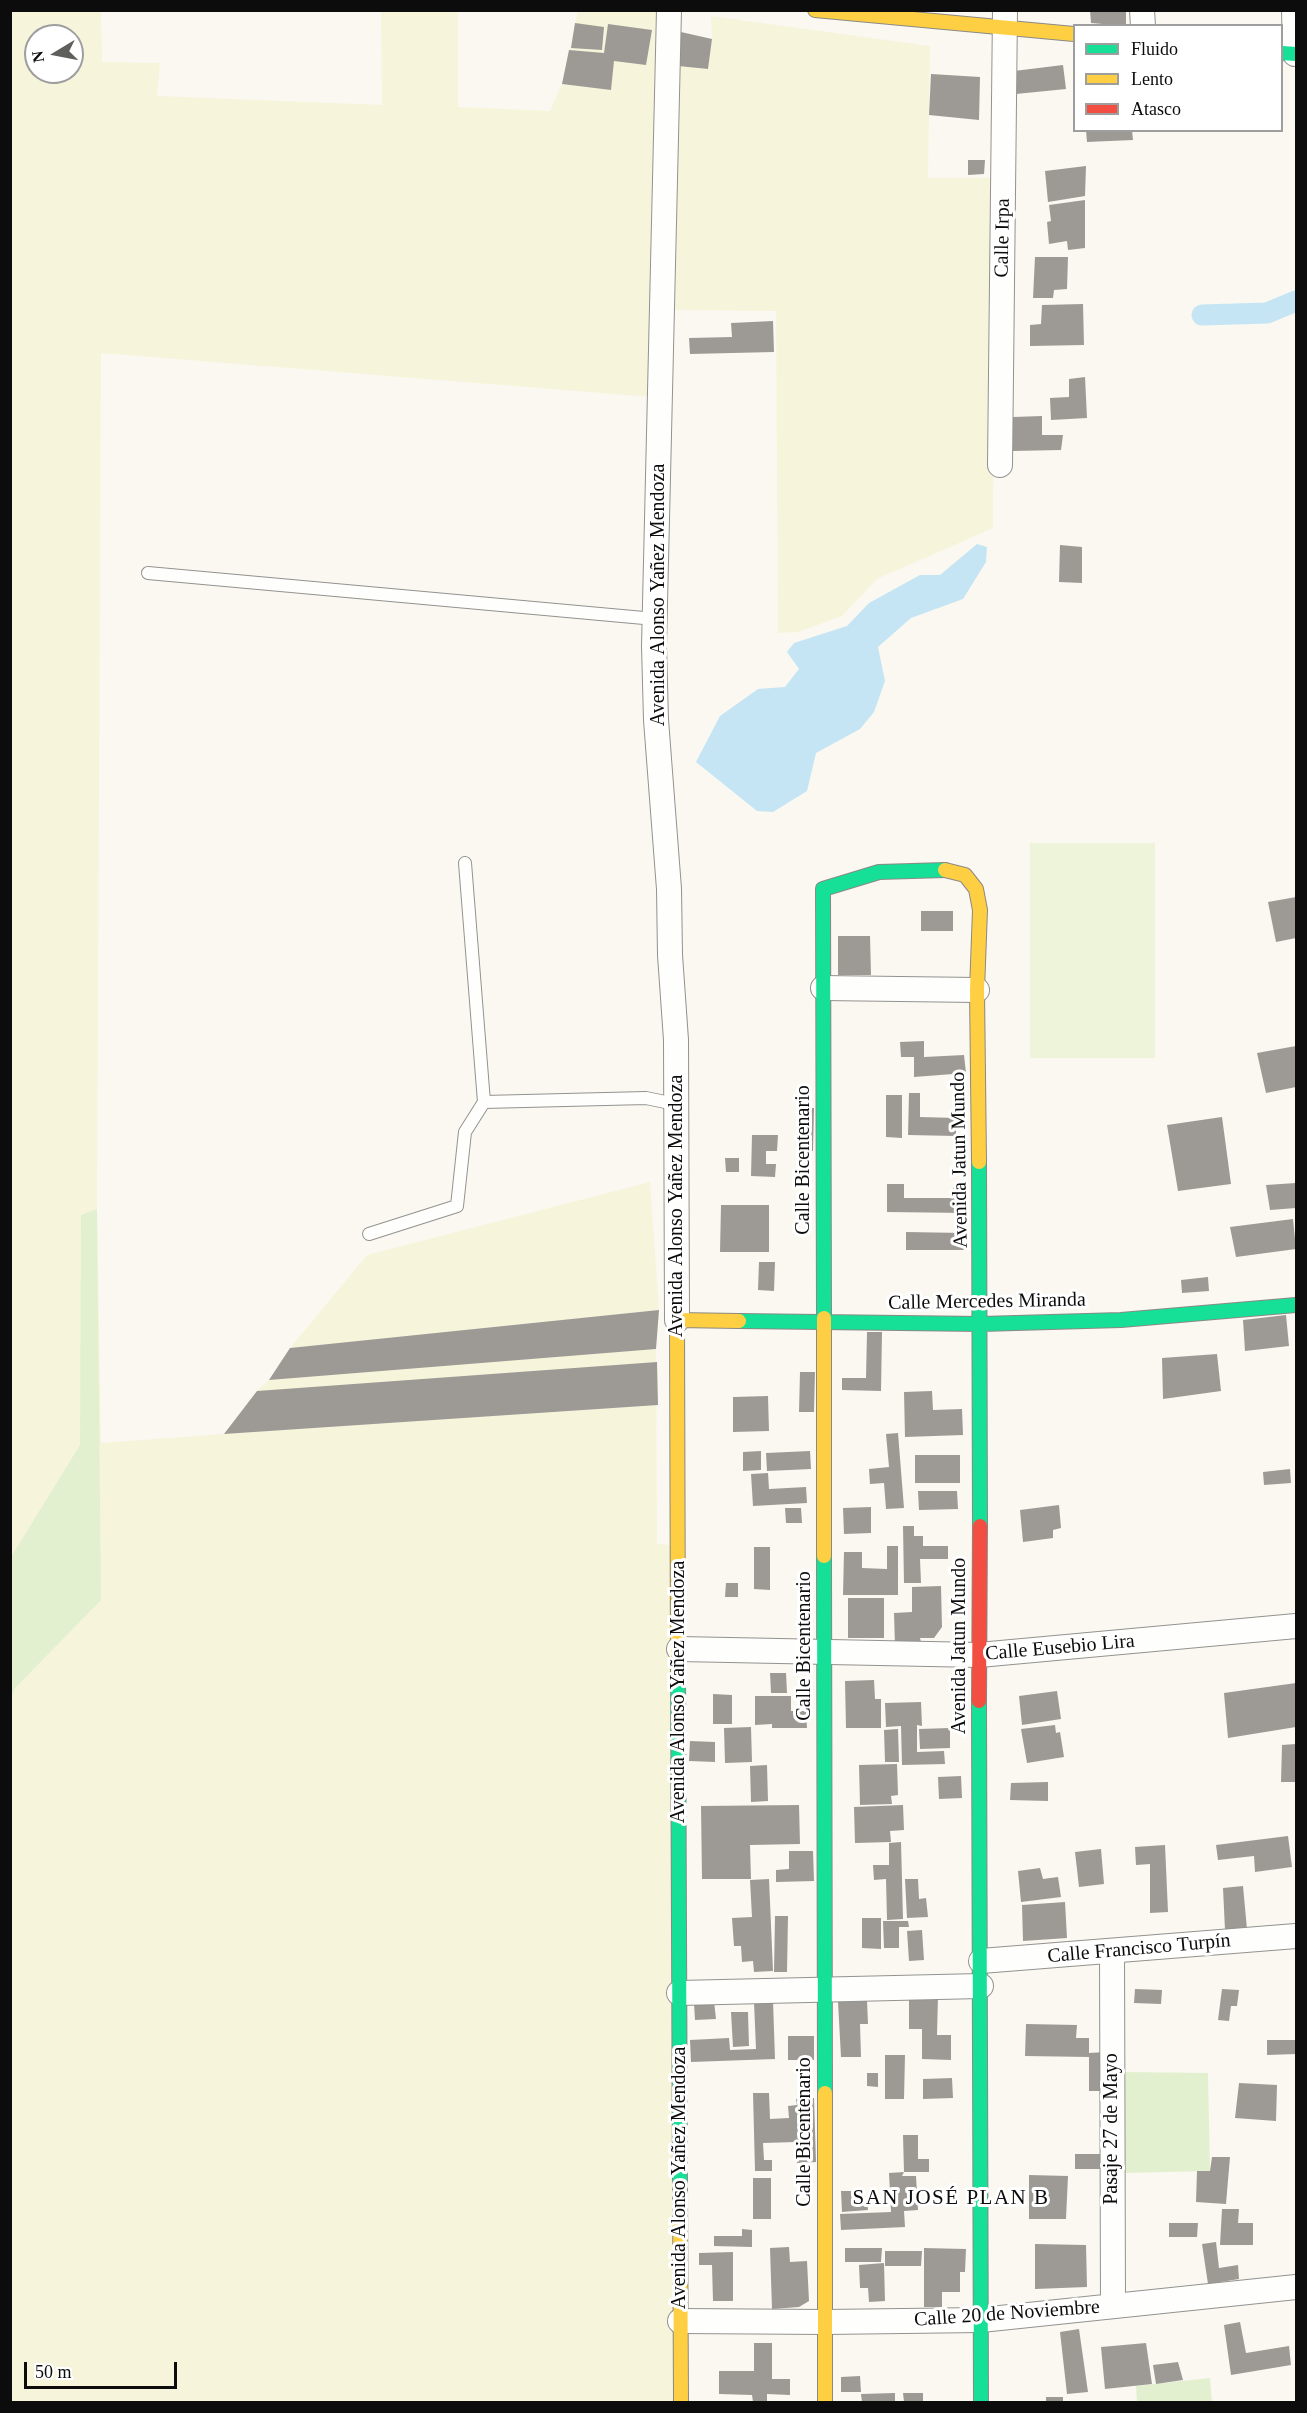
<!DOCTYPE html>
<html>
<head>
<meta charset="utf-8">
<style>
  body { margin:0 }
  #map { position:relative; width:1307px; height:2413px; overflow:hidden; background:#faf8f0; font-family:Georgia,serif }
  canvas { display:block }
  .frame { position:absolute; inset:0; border:12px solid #0c0c0c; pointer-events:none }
  .legend { position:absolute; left:1073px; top:24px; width:210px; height:108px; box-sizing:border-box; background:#fff; border:2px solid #9e9e9e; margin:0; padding:8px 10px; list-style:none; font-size:18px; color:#0c0c0c }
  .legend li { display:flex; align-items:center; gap:12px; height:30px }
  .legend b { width:30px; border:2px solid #9e9e9e }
  .north { position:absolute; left:24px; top:24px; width:60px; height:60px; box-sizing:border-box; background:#fff; border:2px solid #9e9e9e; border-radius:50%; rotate:260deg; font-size:16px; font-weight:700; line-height:24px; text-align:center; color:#0c0c0c }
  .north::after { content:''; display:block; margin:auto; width:21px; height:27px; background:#5f5f5c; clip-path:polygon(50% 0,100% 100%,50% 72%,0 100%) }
  .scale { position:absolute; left:24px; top:2362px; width:153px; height:27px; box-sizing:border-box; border:3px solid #0c0c0c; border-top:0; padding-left:8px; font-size:18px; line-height:21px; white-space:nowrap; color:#0c0c0c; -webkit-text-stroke:4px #fff; paint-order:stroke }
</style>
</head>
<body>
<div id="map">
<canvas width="1307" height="2413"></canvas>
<div class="frame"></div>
<ul class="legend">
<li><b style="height:8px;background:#16e098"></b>Fluido</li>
<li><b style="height:8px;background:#ffcf43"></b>Lento</li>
<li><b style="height:8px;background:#f24e42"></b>Atasco</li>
</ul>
<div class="north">N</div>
<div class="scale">50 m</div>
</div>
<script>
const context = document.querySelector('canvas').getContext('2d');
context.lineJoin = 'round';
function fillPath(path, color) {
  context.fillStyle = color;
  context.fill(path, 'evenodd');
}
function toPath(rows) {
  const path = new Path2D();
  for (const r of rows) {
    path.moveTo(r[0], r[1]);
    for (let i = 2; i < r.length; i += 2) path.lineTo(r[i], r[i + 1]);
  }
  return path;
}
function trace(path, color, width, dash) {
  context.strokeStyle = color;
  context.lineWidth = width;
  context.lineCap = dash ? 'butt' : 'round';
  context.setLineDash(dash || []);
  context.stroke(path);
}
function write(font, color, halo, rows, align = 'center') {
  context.font = font + ' Georgia,serif';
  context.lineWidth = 6;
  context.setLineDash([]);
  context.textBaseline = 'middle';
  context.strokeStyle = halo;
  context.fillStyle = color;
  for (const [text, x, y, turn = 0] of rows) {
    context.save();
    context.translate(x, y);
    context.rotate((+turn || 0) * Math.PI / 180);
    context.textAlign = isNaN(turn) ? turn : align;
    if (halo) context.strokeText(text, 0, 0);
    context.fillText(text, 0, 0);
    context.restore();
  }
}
const farmland = toPath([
  [11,11,101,11,102,62,160,63,157,96,382,105,381,11,458,11,458,107,550,111,562,84,578,11,659,11,652,397,101,353,97,1209,101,1443,224,1434,257,1391,269,1380,290,1348,367,1255,650,1182,659,1310,656,1349,657,1544,671,1545,673,2402,11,2402],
  [36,36,72,36,72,72,36,72],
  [711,16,930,46,928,178,995,178,993,528,877,579,842,616,798,632,778,633,776,311,675,310,678,66,708,69,712,39]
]);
const green = toPath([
  [97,1209,101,1600,15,1688,11,1697,11,1557,80,1445,81,1215],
  [1123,2072,1208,2073,1210,2171,1124,2173],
  [1210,2378,1212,2402,1137,2402,1136,2386]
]);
const pitch = toPath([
  [1030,843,1155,843,1155,1058,1030,1058]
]);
const water = toPath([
  [977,544,987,547,986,562,963,599,911,618,878,647,885,681,874,712,860,729,816,753,807,791,773,812,757,811,696,762,720,716,758,689,785,687,799,669,787,652,794,643,847,626,869,603,920,575,940,575]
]);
const canal = toPath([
  [1202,315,1267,313,1296,301]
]);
const building = toPath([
  [1090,10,1126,10,1126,26,1091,23],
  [575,23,604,27,602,50,571,48],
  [608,24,652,30,646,65,614,61,611,90,562,84,569,50,604,53],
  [681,32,712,39,708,69,678,66],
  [1063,65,1066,89,1016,94,1014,71],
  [931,74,980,77,979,120,929,115],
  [1086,130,1132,130,1133,140,1087,142],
  [968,160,985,160,984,174,968,175],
  [1086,166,1085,196,1048,202,1045,171],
  [1085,200,1085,248,1068,250,1067,241,1049,244,1047,222,1051,221,1049,205],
  [1035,257,1068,257,1067,289,1054,290,1053,298,1033,298],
  [1083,304,1084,345,1030,346,1030,325,1041,324,1042,305],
  [773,321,774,352,690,354,689,338,732,337,731,323],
  [1085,377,1087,418,1051,420,1050,398,1069,397,1069,379],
  [1042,416,1042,435,1063,435,1061,450,1012,451,1013,417],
  [1060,545,1082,547,1082,583,1059,582],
  [1296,897,1296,938,1276,942,1268,902],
  [921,911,953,911,953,931,921,931],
  [838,936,870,936,871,975,838,975],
  [924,1041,924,1057,964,1055,966,1073,914,1077,914,1057,901,1057,900,1042],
  [1296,1046,1296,1087,1266,1093,1257,1053],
  [909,1093,920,1093,920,1117,956,1118,956,1136,908,1135],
  [886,1095,902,1095,902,1138,886,1137],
  [798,1108,814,1108,813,1151,797,1151],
  [1222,1117,1231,1184,1178,1191,1167,1125],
  [752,1135,778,1135,777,1151,766,1151,766,1164,776,1164,775,1177,751,1176],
  [725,1158,739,1158,739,1172,726,1172],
  [1296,1183,1296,1208,1270,1210,1266,1185],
  [887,1184,904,1184,904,1198,953,1198,953,1187,967,1187,967,1213,887,1212],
  [721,1205,769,1205,769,1252,720,1252],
  [1293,1219,1296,1249,1236,1257,1230,1227],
  [906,1232,964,1233,964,1250,906,1250],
  [759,1262,775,1262,774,1291,758,1290],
  [1208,1277,1209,1291,1182,1293,1181,1280],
  [659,1310,656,1349,269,1380,290,1348],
  [1286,1315,1289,1346,1245,1351,1243,1320],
  [867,1332,882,1332,881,1391,842,1390,842,1378,866,1378],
  [1217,1354,1221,1391,1163,1399,1162,1358],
  [657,1362,658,1405,224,1434,257,1391],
  [800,1372,815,1372,814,1412,799,1412],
  [932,1391,933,1410,962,1409,963,1435,905,1437,904,1392],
  [768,1396,769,1431,733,1432,733,1397],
  [898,1433,904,1508,886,1509,884,1483,870,1484,869,1469,889,1467,886,1434],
  [761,1451,761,1470,743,1471,743,1452],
  [810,1451,811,1469,767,1471,766,1453],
  [915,1455,960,1455,960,1483,915,1483],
  [1290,1469,1291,1483,1264,1485,1263,1472],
  [768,1473,769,1489,806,1487,807,1503,753,1506,751,1474],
  [918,1491,957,1491,958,1509,919,1510],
  [1059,1505,1061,1528,1053,1530,1053,1538,1023,1542,1020,1510],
  [871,1507,871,1533,844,1534,843,1508],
  [785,1508,801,1508,802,1523,786,1523],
  [903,1526,914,1526,914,1536,923,1536,923,1546,948,1546,948,1559,920,1559,921,1583,904,1583],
  [887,1546,898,1546,898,1595,843,1595,844,1552,862,1552,862,1568,887,1569],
  [754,1547,770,1547,770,1590,754,1589],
  [726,1583,738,1583,738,1597,725,1597],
  [941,1586,942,1627,934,1638,920,1638,922,1646,895,1646,894,1613,912,1612,912,1587],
  [848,1598,884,1598,884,1638,848,1638],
  [770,1673,786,1673,787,1693,771,1693],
  [874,1680,875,1699,881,1699,881,1728,846,1728,845,1681],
  [1296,1683,1296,1727,1228,1738,1224,1693],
  [1057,1691,1061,1719,1022,1725,1019,1696],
  [713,1694,732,1695,732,1724,713,1724],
  [755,1696,791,1696,791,1711,806,1711,807,1728,772,1728,772,1724,755,1725],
  [921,1702,922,1726,917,1725,917,1752,944,1751,945,1764,902,1765,901,1726,886,1727,885,1703],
  [1055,1725,1056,1733,1060,1732,1064,1757,1027,1763,1021,1729],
  [751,1727,752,1762,725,1763,724,1728],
  [950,1728,950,1748,920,1749,919,1729],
  [898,1729,899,1762,885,1762,884,1730],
  [690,1741,715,1742,715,1762,689,1761],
  [1296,1744,1296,1782,1281,1782,1282,1745],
  [897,1764,898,1795,891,1796,892,1804,860,1805,859,1765],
  [767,1765,768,1801,751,1802,750,1766],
  [961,1776,962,1798,939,1799,938,1777],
  [1048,1782,1048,1801,1010,1800,1011,1783],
  [799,1805,800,1844,750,1845,751,1879,702,1879,701,1806],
  [903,1805,904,1830,890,1831,891,1842,855,1843,854,1807],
  [1288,1836,1292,1867,1255,1872,1254,1856,1218,1860,1216,1845],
  [901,1842,903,1919,887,1920,886,1879,874,1880,873,1865,889,1865,889,1843],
  [1165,1845,1168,1912,1150,1913,1150,1864,1136,1865,1135,1847],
  [1101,1849,1104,1884,1079,1887,1075,1852],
  [789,1851,813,1851,814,1881,776,1882,776,1870,789,1869],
  [1040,1868,1043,1879,1058,1877,1061,1897,1021,1902,1018,1871],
  [769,1879,773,1971,754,1972,753,1961,742,1962,741,1946,734,1946,732,1918,752,1917,750,1880],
  [905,1879,918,1879,919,1899,926,1898,928,1917,907,1918],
  [1243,1886,1247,1929,1225,1930,1223,1888],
  [1065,1902,1067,1938,1023,1941,1022,1905],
  [775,1916,788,1916,787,1972,774,1972],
  [862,1918,881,1918,881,1949,862,1948],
  [883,1921,908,1921,909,1927,899,1927,899,1948,884,1948],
  [922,1930,924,1960,909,1961,907,1931],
  [1135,1989,1162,1990,1161,2004,1134,2003],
  [1222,1989,1239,1990,1237,2006,1231,2006,1229,2021,1218,2020],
  [909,1996,938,1996,937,2035,951,2035,951,2060,922,2059,922,2029,909,2029],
  [714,2001,716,2019,695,2020,694,2003],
  [773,2001,775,2059,691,2062,690,2040,729,2038,730,2050,756,2049,754,2002],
  [867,2001,868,2024,860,2024,861,2057,841,2057,838,2002],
  [731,2012,748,2012,749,2046,733,2047],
  [1026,2024,1077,2025,1076,2038,1089,2038,1089,2053,1106,2052,1106,2091,1089,2091,1089,2057,1025,2056],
  [788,2036,814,2036,814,2060,788,2060],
  [1267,2040,1295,2040,1296,2054,1267,2055],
  [885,2055,905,2055,904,2099,885,2099],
  [867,2073,878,2073,878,2087,867,2086],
  [952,2078,953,2098,923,2099,923,2079],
  [1239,2083,1277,2085,1276,2121,1235,2118],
  [753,2093,769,2093,770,2119,789,2118,788,2106,797,2105,796,2099,814,2098,816,2162,797,2163,796,2142,763,2143,764,2160,772,2160,772,2171,755,2171],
  [903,2135,918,2135,918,2159,929,2159,929,2172,904,2172],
  [1075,2154,1103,2154,1104,2169,1075,2169],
  [1212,2157,1230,2157,1226,2204,1196,2202,1197,2171,1210,2171],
  [904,2172,902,2176,916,2176,918,2210,904,2211,905,2227,841,2230,840,2214,891,2212,889,2173],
  [1029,2175,1068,2176,1066,2219,1029,2219],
  [753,2178,771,2178,771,2219,753,2219],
  [841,2191,851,2191,852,2201,867,2200,868,2210,842,2212],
  [1222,2209,1239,2209,1238,2223,1253,2223,1253,2245,1220,2245],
  [1169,2223,1198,2223,1197,2237,1169,2237],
  [742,2229,752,2230,752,2247,714,2246,714,2236,742,2236],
  [1216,2242,1219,2268,1238,2265,1239,2279,1208,2284,1202,2244],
  [1035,2244,1086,2245,1087,2287,1035,2289],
  [789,2247,790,2262,807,2261,809,2301,799,2307,772,2309,770,2248],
  [845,2248,882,2248,881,2262,845,2262],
  [924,2248,966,2249,965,2272,960,2272,960,2292,942,2292,942,2307,924,2307],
  [885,2251,922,2251,921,2266,885,2266],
  [733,2252,733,2301,713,2301,712,2265,699,2265,699,2253],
  [884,2263,885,2301,869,2302,868,2288,860,2288,859,2265],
  [1240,2322,1246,2353,1289,2346,1291,2365,1231,2375,1224,2325],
  [1079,2329,1088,2392,1067,2394,1060,2332],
  [754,2343,772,2343,772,2379,790,2379,790,2395,767,2394,767,2402,753,2402,752,2395,719,2394,719,2371,754,2371],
  [1146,2343,1152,2384,1105,2389,1101,2347],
  [1178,2362,1183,2380,1156,2384,1153,2365],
  [860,2376,861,2392,841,2392,841,2377],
  [895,2393,895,2402,862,2402,861,2394],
  [903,2393,923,2393,923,2402,904,2402],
  [1046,2397,1063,2397,1063,2402,1046,2402]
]);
const lane = toPath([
  [148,573,655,619],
  [484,1102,646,1098,675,1104],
  [369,1234,457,1206,465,1132,484,1102,465,863]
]);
const street = toPath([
  [669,10,654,646,656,720,669,889,670,955,676,1040,677,1320],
  [1142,10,1143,26],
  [1294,10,1295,54],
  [1000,465,1005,10],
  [823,988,977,990],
  [679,1649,979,1655,1296,1626],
  [1112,1952,1113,2306],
  [981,1961,1296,1936],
  [679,1993,981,1986],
  [680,2321,825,2322,981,2320,1296,2287]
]);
const fast = toPath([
  [1282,53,1296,54],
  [979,1162,980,1526],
  [824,1318,823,889,879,872,945,870],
  [739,1321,981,1324,1121,1320,1296,1305],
  [824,1556,825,2093],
  [678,1669,680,2190],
  [979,1701,981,2402]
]);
const slow = toPath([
  [815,10,1074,34],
  [945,870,965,875,976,889,980,910,977,990,979,1162],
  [824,1318,824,1556],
  [678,1669,677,1320,739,1321],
  [825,2093,825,2402],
  [680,2190,681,2402]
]);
const jam = toPath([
  [979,1701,980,1526]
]);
const streetNames = [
  ["Calle Irpa",1003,238,-89],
  ["Avenida Alonso Yañez Mendoza",659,595,-90],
  ["Calle Bicentenario",804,1160,-90],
  ["Avenida Jatun Mundo",960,1160,-91],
  ["Avenida Alonso Yañez Mendoza",677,1206,-90],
  ["Calle Mercedes Miranda",987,1302,-1],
  ["Calle Bicentenario",805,1646,-90],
  ["Avenida Jatun Mundo",960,1646,-90],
  ["Calle Eusebio Lira",1060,1648,-5],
  ["Avenida Alonso Yañez Mendoza",679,1692,-90],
  ["Calle Francisco Turpín",1139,1949,-5],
  ["Pasaje 27 de Mayo",1112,2129,-90],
  ["Calle Bicentenario",805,2132,-90],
  ["Avenida Alonso Yañez Mendoza",680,2178,-90],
  ["Calle 20 de Noviembre",1007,2314,-4]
];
const neighbourhoodNames = [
  ["SAN JOSÉ PLAN B",951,2198]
];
fillPath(farmland, '#f7f4dc');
fillPath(green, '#e3f0cf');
fillPath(pitch, '#edf4d9');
fillPath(water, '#c5e5f5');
trace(canal, '#c5e5f5', 21);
fillPath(building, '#9d9a96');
trace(lane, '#93928f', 14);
trace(street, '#93928f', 26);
trace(fast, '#8a8985', 16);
trace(slow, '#8a8985', 16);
trace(jam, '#8a8985', 16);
trace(lane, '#fefefd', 12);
trace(street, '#fefefd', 24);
trace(fast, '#16e098', 14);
trace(slow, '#ffcf43', 14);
trace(jam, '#f24e42', 14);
write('20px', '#0c0c0c', '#fff', streetNames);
context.letterSpacing = '1.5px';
write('21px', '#0c0c0c', '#fff', neighbourhoodNames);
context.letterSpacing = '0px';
</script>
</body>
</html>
